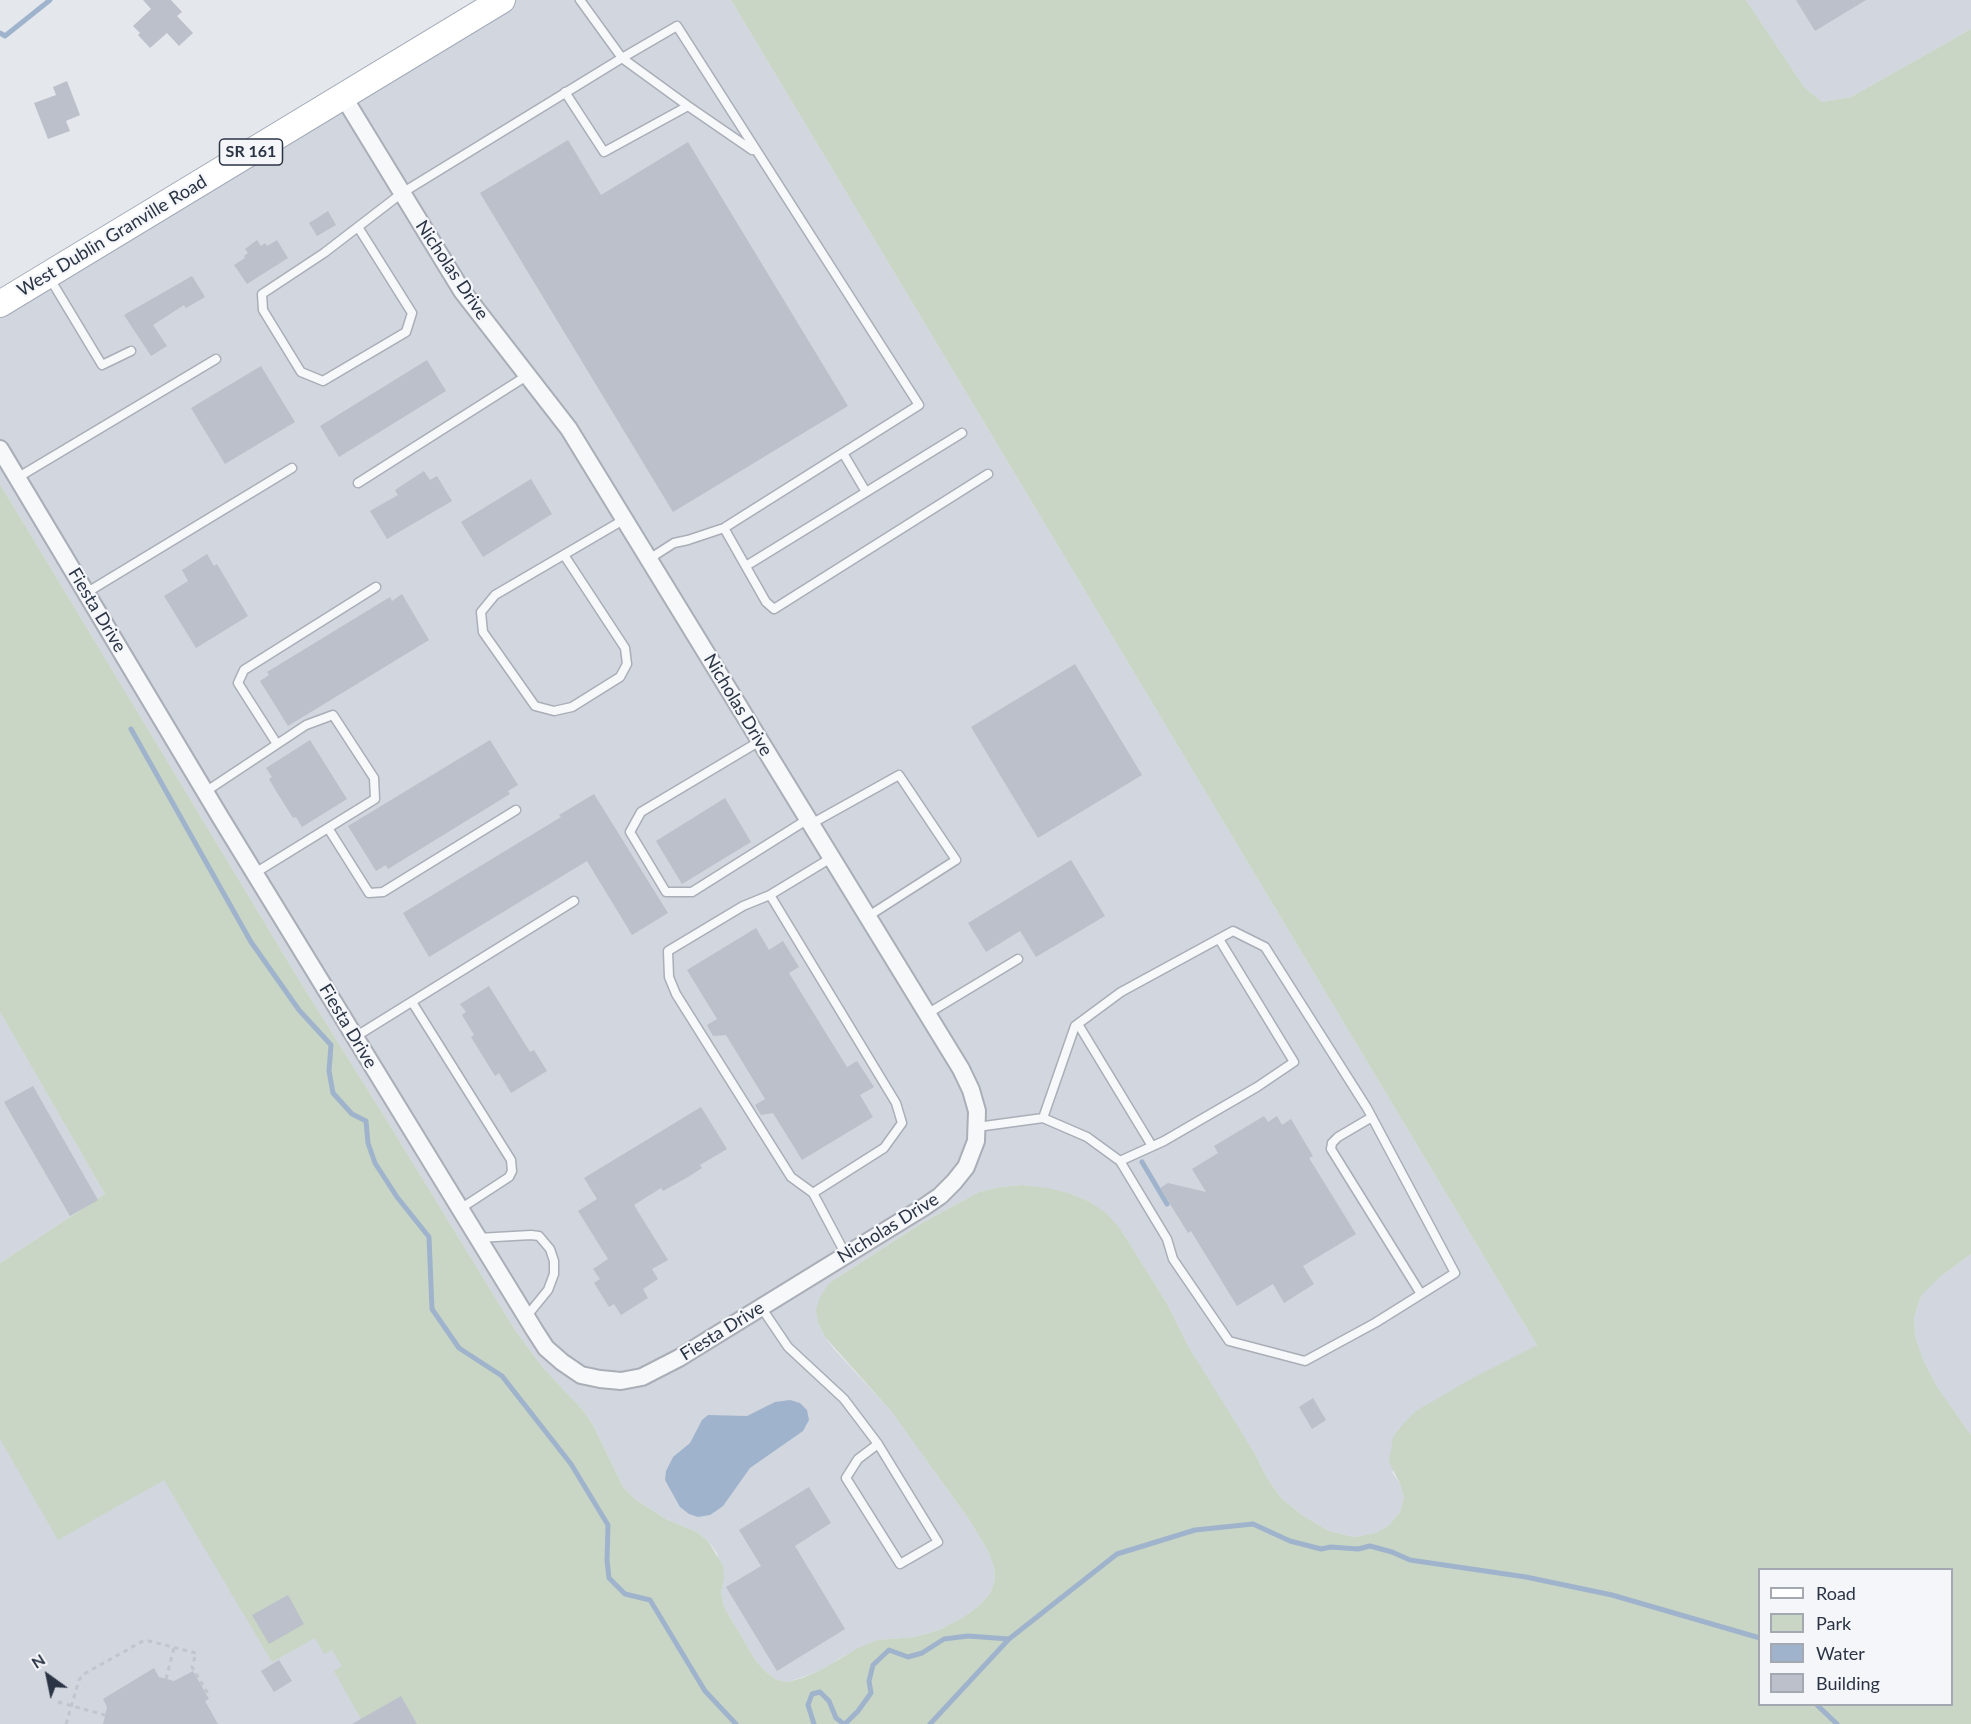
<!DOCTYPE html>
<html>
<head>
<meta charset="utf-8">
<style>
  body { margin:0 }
  #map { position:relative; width:1971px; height:1724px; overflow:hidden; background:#e4e7ec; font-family:Lato,sans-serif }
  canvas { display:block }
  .legend { position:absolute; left:1758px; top:1568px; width:195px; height:138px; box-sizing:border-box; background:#f4f6f9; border:2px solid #a4a8b1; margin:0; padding:8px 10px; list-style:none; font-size:18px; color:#2b3445 }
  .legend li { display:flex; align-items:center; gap:12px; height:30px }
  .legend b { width:30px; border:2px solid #a4a8b1 }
  .north { position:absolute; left:18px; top:1646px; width:60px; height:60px; -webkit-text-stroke:4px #f4f6f9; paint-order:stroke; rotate:327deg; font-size:16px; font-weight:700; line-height:24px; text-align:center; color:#2b3445 }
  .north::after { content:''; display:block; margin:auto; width:21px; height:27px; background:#2b3445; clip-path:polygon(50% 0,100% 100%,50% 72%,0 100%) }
</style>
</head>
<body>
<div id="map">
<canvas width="1971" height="1724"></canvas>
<ul class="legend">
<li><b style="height:8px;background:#fff"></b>Road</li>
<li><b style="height:16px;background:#c9d6c5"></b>Park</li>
<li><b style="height:16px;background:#9fb4cc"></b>Water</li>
<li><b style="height:16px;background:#bbc0ca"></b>Building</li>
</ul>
<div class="north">N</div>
</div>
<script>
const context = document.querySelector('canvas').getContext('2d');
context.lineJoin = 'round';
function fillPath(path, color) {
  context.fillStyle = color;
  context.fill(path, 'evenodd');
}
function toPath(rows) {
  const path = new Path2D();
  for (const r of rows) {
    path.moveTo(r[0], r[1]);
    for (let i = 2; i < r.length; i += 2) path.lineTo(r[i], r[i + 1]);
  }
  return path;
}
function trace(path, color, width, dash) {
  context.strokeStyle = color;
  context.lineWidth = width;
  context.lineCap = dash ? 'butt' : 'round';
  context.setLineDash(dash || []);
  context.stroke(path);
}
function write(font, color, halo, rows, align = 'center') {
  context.font = font + ' Lato,sans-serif';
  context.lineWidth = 4.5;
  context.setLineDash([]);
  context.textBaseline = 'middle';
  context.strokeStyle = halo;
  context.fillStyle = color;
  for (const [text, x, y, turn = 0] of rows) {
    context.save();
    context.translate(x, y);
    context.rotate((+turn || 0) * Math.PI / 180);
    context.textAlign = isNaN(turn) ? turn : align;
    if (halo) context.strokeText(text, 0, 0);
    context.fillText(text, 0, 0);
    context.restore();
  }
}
const built = toPath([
  [497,0,731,0,1537,1345,1392,1472,1400,1484,1404,1498,1400,1512,1389,1525,1376,1533,1354,1537,1329,1531,1302,1515,1281,1498,1267,1478,1255,1454,1214,1390,1188,1346,1166,1302,1121,1230,1090,1202,1069,1193,1023,1185,1000,1187,979,1192,922,1223,829,1283,818,1323,825,1337,834,1349,891,1411,968,1518,988,1551,994,1567,995,1579,991,1592,980,1605,962,1618,939,1630,915,1637,877,1640,840,1658,822,1670,788,1682,777,1680,766,1672,756,1661,724,1607,721,1592,724,1579,717,1553,708,1541,697,1532,666,1519,636,1500,623,1487,593,1425,582,1409,543,1368,515,1330,389,1124,304,988,0,484,0,300],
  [1746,0,1971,0,1971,29,1851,97,1822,102,1804,87],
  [0,1012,105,1194,0,1263],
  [1971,1254,1971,1435,1938,1388,1924,1362,1915,1336,1914,1318,1921,1296,1940,1277],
  [0,1277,748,1724,0,1724]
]);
const green = toPath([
  [731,0,1746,0,1804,87,1822,102,1851,97,1971,29,1971,1254,1940,1277,1921,1296,1914,1318,1915,1336,1924,1362,1938,1388,1971,1435,1971,1724,417,1724,401,1696,361,1719,334,1671,342,1666,332,1650,324,1654,315,1638,272,1662,164,1480,58,1540,0,1439,0,1263,105,1194,0,1012,0,484,304,988,389,1124,515,1330,543,1368,582,1409,593,1425,623,1487,636,1500,666,1519,697,1532,708,1541,723,1566,724,1579,721,1592,724,1607,756,1661,766,1672,777,1680,788,1682,802,1678,821,1670,858,1648,877,1640,915,1637,939,1630,962,1618,980,1605,991,1592,995,1579,994,1567,988,1551,968,1518,891,1411,825,1337,818,1323,816,1310,820,1297,829,1283,922,1223,979,1192,1000,1187,1023,1185,1047,1188,1069,1193,1090,1202,1107,1214,1121,1230,1166,1302,1188,1346,1255,1454,1267,1478,1281,1498,1302,1515,1329,1531,1354,1537,1376,1533,1389,1525,1400,1512,1404,1498,1400,1484,1389,1462,1393,1437,1404,1423,1416,1411,1469,1380,1537,1345],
  [1760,1570,1952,1570,1952,1704,1760,1704]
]);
const water = toPath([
  [790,1400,800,1403,807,1410,809,1420,803,1431,750,1468,723,1506,716,1511,710,1515,698,1517,689,1514,680,1507,665,1480,666,1471,673,1457,690,1443,702,1420,708,1415,747,1416,775,1402]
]);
const stream = toPath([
  [0,33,5,36,50,0],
  [131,729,251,942,299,1010,331,1045,329,1071,333,1093,352,1114,366,1121,368,1143,375,1163,397,1197,429,1237,432,1309,459,1348,502,1376,571,1464,608,1525,607,1560,609,1578,625,1594,650,1600,705,1691,736,1724],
  [1142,1162,1167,1204],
  [1816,1704,1837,1724],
  [814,1724,808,1705,812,1694,820,1692,829,1701,836,1718,844,1724],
  [845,1724,858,1711,871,1693,869,1681,873,1665,889,1650,908,1657,922,1653,944,1639,968,1636,1009,1639],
  [930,1724,1009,1639,1117,1554,1195,1530,1253,1524,1290,1541,1321,1549,1331,1547,1358,1549,1370,1546,1392,1552,1410,1560,1526,1577,1612,1595,1760,1638]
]);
const building = toPath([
  [143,0,171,0,182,12,177,16,193,33,179,46,167,33,150,48,138,35,140,33,133,26,151,9],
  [1796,0,1866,0,1815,31],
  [67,81,80,115,66,121,70,131,48,139,34,103,56,95,53,87],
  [568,140,601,195,688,142,848,406,673,512,480,193],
  [328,211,336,225,317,236,309,223],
  [257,240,261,246,265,243,267,246,277,240,288,258,247,284,234,265,245,258,244,256,248,253,245,249],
  [192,276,205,297,186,308,184,305,153,325,167,346,151,356,124,315],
  [427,360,446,391,339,457,320,426],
  [261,366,295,422,225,464,191,408],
  [424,471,430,480,437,476,452,501,387,539,370,511,398,495,395,490],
  [531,479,552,514,483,557,461,522],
  [207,554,214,566,217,564,248,616,196,648,164,596,188,581,182,570],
  [402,594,429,640,288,726,260,681,269,675,267,672,390,597,392,601],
  [1075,664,1142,775,1038,838,971,727],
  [310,740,347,799,302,827,296,817,293,818,276,791,269,779,272,777,266,768],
  [490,740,518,785,508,791,510,794,388,869,386,865,376,871,348,826],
  [594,794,668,913,632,935,587,861,429,957,403,913,561,817,559,815],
  [725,798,751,842,682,884,656,841],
  [1071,860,1105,916,1036,957,1020,931,986,952,968,923],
  [756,928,769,950,783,941,799,967,789,973,824,1030,847,1067,857,1061,874,1087,860,1095,873,1117,802,1160,773,1113,761,1115,755,1105,765,1099,726,1035,713,1036,707,1025,717,1019,687,970],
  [489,986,530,1052,534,1050,547,1071,511,1093,499,1073,495,1076,471,1037,474,1035,462,1015,466,1012,460,1004],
  [33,1086,98,1200,70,1216,4,1102],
  [701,1107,727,1149,700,1165,702,1168,688,1177,663,1191,661,1188,634,1205,668,1260,652,1269,658,1279,643,1289,648,1298,621,1315,614,1304,609,1307,594,1283,600,1279,593,1269,608,1259,578,1211,597,1199,584,1178],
  [1264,1116,1268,1122,1277,1116,1282,1125,1291,1119,1313,1156,1309,1158,1356,1234,1303,1266,1314,1284,1284,1303,1273,1284,1237,1306,1191,1231,1188,1233,1160,1188,1168,1183,1206,1192,1192,1169,1218,1153,1214,1146],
  [1313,1398,1326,1420,1312,1429,1299,1407],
  [809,1487,831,1523,795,1546,845,1629,777,1671,726,1587,761,1566,739,1530],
  [288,1595,304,1624,269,1644,252,1615],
  [279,1660,292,1681,274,1692,261,1671],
  [154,1668,159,1677,174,1681,193,1671,209,1699,205,1701,218,1724,103,1724,107,1707,103,1699],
  [401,1696,417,1724,352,1724]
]);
const path = toPath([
  [166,1679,174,1648],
  [58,1702,105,1715],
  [66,1724,79,1680,84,1674,143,1641,149,1641,196,1653,192,1667,210,1697]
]);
const service = toPath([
  [565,92,604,152,688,106,622,58,677,26,919,405,724,528,688,540,674,543,649,559],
  [688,106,752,150],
  [358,227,412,313,406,332,323,381,301,372,263,310,262,294,324,253,402,193,622,58,580,0],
  [49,277,102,365,131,351],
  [843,453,866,492],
  [17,478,216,359],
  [358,483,528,375],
  [724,528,766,602,774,609,988,474],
  [564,555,625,648,627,664,620,677,572,707,554,711,535,706,483,632,481,612,495,595,625,519],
  [746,566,962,433],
  [86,593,292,468],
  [760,741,641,812,630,832,666,892,692,892,808,819],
  [277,744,238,683,244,670,376,587],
  [205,792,306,725,333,715,374,778,375,799,255,873],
  [811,824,899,775,956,860,867,917],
  [328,828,369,893,383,892,516,810],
  [831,858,770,895,896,1103,902,1123,884,1148,813,1193,846,1255],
  [770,895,743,906,668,951,669,977,676,994,791,1177,813,1193],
  [412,1002,511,1160,512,1171,509,1177,460,1209],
  [927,1014,1018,959],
  [1078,1024,1152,1146],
  [355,1037,574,901],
  [1372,1117,1338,1137,1332,1143,1331,1149,1421,1294],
  [977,1127,1043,1118,1087,1137,1120,1161,1167,1239,1173,1259,1229,1341,1305,1361,1375,1323,1455,1273,1367,1108,1265,947,1233,931,1121,992,1075,1026,1043,1118],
  [1120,1161,1164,1141,1257,1087,1294,1062,1219,939],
  [478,1238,531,1235,539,1236,550,1249,554,1261,554,1274,548,1290,526,1317],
  [761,1307,788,1347,844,1399,878,1444,938,1542,900,1564,846,1478,858,1459,878,1444]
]);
const minor = toPath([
  [0,449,219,815,478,1238,535,1331,546,1348,562,1362,581,1375,600,1379,621,1381,642,1377,679,1358,924,1207,940,1196,954,1182,966,1167,976,1141,977,1111,971,1090,961,1069,569,429,462,291,343,96]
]);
const primary = toPath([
  [0,304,502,0]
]);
const shields = [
  [251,152,63]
];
const shieldNames = [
  ["SR 161",251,152]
];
const streetNames = [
  ["West Dublin Granville Road",112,236,-31],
  ["Nicholas Drive",452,270,56],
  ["Fiesta Drive",97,610,59],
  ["Nicholas Drive",738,705,59],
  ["Fiesta Drive",348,1026,59],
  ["Nicholas Drive",888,1228,-32],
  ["Fiesta Drive",722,1331,-32]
];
fillPath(built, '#d2d6de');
fillPath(green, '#c9d6c5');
fillPath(water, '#9fb4cc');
trace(stream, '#9fb4cc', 5);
fillPath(building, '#bbc0ca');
trace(service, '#a9aeb7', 11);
trace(minor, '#a9aeb7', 20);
trace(primary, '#a3abb8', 28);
trace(path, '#c2c5cb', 3, [4.5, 4.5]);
trace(service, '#f7f8fa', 8);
trace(minor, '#f7f8fa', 16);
trace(primary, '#fff', 26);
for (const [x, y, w] of shields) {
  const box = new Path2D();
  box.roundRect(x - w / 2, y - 13, w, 26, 4.5);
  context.fillStyle = '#f4f6f9';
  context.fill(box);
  trace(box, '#2b3445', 1.5);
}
write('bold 16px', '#2b3445', null, shieldNames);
write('18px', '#2b3445', '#f4f6f9', streetNames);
</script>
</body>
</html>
